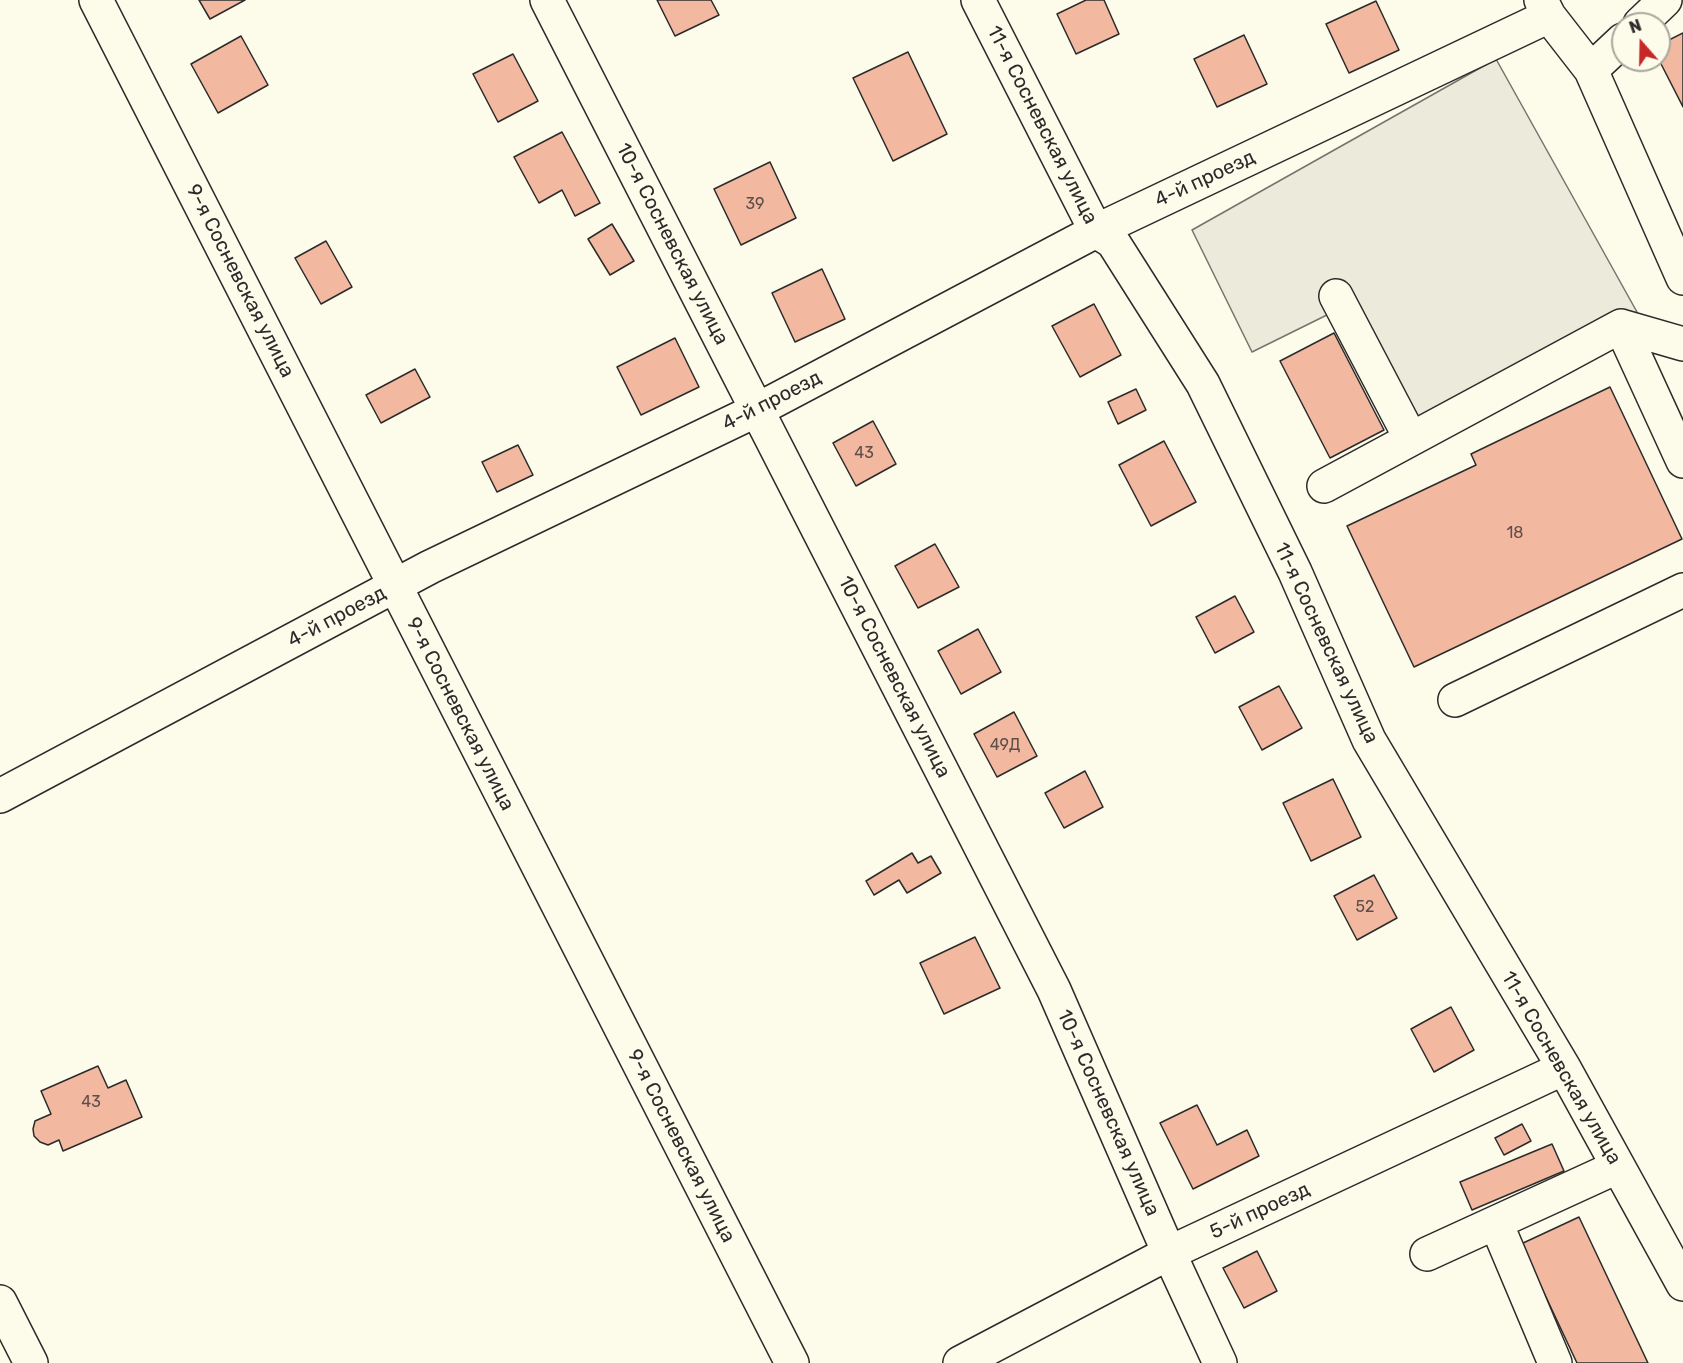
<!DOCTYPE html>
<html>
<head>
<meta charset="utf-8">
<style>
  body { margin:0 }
  #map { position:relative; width:1683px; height:1363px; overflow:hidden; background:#fdfbea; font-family:Rubik,sans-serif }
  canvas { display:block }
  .north { position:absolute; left:1611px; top:12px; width:60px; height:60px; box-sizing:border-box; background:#fdfbea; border:2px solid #a9a89e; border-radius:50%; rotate:340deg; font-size:16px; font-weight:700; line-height:24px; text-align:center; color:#2b2b2b }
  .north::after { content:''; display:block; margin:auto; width:21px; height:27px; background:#c62828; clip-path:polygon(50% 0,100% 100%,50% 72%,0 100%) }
</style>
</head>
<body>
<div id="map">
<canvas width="1683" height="1363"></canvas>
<div class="north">N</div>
</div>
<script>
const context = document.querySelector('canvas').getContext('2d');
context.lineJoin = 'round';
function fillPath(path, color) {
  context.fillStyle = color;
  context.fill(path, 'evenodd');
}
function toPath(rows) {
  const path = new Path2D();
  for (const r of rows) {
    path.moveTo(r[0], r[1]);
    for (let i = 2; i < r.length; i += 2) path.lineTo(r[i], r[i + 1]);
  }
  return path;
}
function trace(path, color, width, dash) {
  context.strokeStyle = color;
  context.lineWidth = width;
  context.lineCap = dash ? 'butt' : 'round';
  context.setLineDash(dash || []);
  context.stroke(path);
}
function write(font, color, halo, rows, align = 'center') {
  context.font = font + ' Rubik,sans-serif';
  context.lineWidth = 4.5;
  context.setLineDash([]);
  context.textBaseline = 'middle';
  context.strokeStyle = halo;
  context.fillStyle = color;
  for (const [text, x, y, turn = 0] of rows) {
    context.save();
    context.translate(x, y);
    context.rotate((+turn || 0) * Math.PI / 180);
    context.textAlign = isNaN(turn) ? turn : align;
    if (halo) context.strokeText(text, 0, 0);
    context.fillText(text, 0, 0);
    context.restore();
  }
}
const parking = toPath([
  [1496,59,1637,312,1400,437,1335,311,1252,352,1192,230,1496,59]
]);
const building = toPath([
  [199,0,245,0,210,19,199,0],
  [657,0,711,0,719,15,675,36,657,0],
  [1086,0,1104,0,1119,34,1076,54,1057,14,1086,0],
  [1376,1,1399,50,1349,73,1326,24,1376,1],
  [1683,33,1683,107,1659,60,1659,45,1683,33],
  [1244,35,1267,84,1217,107,1194,59,1244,35],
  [241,36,268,85,218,113,191,64,241,36],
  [908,52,947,134,893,161,853,78,908,52],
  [513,54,538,101,498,122,473,74,513,54],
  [562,132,600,203,575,216,562,190,539,203,514,157,562,132],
  [770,162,796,218,741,245,714,189,770,162],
  [612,224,634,261,610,275,588,239,612,224],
  [326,241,352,287,321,304,295,258,326,241],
  [822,269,845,319,795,342,772,293,822,269],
  [1094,304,1121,355,1080,377,1052,326,1094,304],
  [1334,333,1384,430,1330,458,1280,361,1334,333],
  [675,338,699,387,641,415,617,367,675,338],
  [415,369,430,397,381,423,366,395,415,369],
  [1610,387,1682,539,1414,667,1347,526,1476,465,1471,454,1610,387],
  [1136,389,1146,410,1118,424,1108,402,1136,389],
  [873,421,896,464,856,486,833,443,873,421],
  [1164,441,1196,502,1151,526,1119,465,1164,441],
  [518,445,533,475,497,492,482,462,518,445],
  [935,544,959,587,918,608,895,566,935,544],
  [1235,596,1254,632,1215,653,1196,617,1235,596],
  [978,629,1001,672,961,694,938,651,978,629],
  [1279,686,1302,728,1262,750,1239,707,1279,686],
  [1014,712,1037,756,997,777,974,734,1014,712],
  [1085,771,1103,807,1064,828,1045,793,1085,771],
  [1333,779,1361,837,1311,861,1283,803,1333,779],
  [912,853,918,863,931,856,941,873,907,893,899,880,874,895,866,881,912,853],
  [1374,875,1397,918,1357,940,1334,896,1374,875],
  [975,937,1000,988,944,1014,920,963,975,937],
  [1451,1007,1474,1050,1434,1072,1411,1029,1451,1007],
  [98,1066,108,1088,126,1080,142,1117,63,1151,59,1140,48,1145,40,1142,34,1136,33,1129,35,1121,51,1114,41,1091,98,1066],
  [1197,1105,1217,1145,1247,1130,1259,1156,1193,1189,1160,1123,1197,1105],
  [1522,1124,1531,1141,1504,1155,1495,1138,1522,1124],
  [1552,1144,1564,1171,1472,1210,1460,1182,1552,1144],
  [1579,1217,1648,1363,1577,1363,1521,1244,1579,1217],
  [1257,1251,1277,1291,1244,1308,1223,1268,1257,1251]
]);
const minor = toPath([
  [96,0,792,1363],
  [547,0,1054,990,1169,1253,1220,1363],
  [978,0,1096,231,1113,242,1203,384,1295,572,1369,740,1564,1068,1683,1284],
  [1541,0,1549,16,1591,70,1683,278],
  [1640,24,1665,0],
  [1591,70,1623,40],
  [1336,296,1411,439],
  [1621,326,1683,461],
  [1324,486,1621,326,1683,344],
  [1455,700,1683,590],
  [0,796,430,567,757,410,1096,231,1549,16],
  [1496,1223,1555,1363],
  [1427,1254,1617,1167],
  [0,1302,31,1363],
  [960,1363,1169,1253,1564,1068]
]);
const numberNames = [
  ["39",755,204],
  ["43",864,453],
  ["18",1515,533],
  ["49Д",1005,745],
  ["52",1365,907],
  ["43",91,1102]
];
const streetNames = [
  ["11-я Сосневская улица",1042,125,63],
  ["4-й проезд",1205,179,-25],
  ["10-я Сосневская улица",672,244,63],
  ["9-я Сосневская улица",240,281,63],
  ["4-й проезд",772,401,-27],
  ["4-й проезд",337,617,-28],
  ["11-я Сосневская улица",1326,643,65],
  ["10-я Сосневская улица",894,677,63],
  ["9-я Сосневская улица",460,714,63],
  ["11-я Сосневская улица",1561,1068,60],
  ["10-я Сосневская улица",1108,1113,66],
  ["9-я Сосневская улица",681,1146,63],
  ["5-й проезд",1260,1211,-25]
];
fillPath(parking, '#eceadb');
trace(parking, '#74746e', 1.5);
fillPath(building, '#f2b8a0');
trace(building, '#2b2b2b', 1.5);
trace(minor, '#2b2b2b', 36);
trace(minor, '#fdfbea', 33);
write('16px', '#5d4e48', null, numberNames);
write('20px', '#2b2b2b', '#fdfbea', streetNames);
</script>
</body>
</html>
